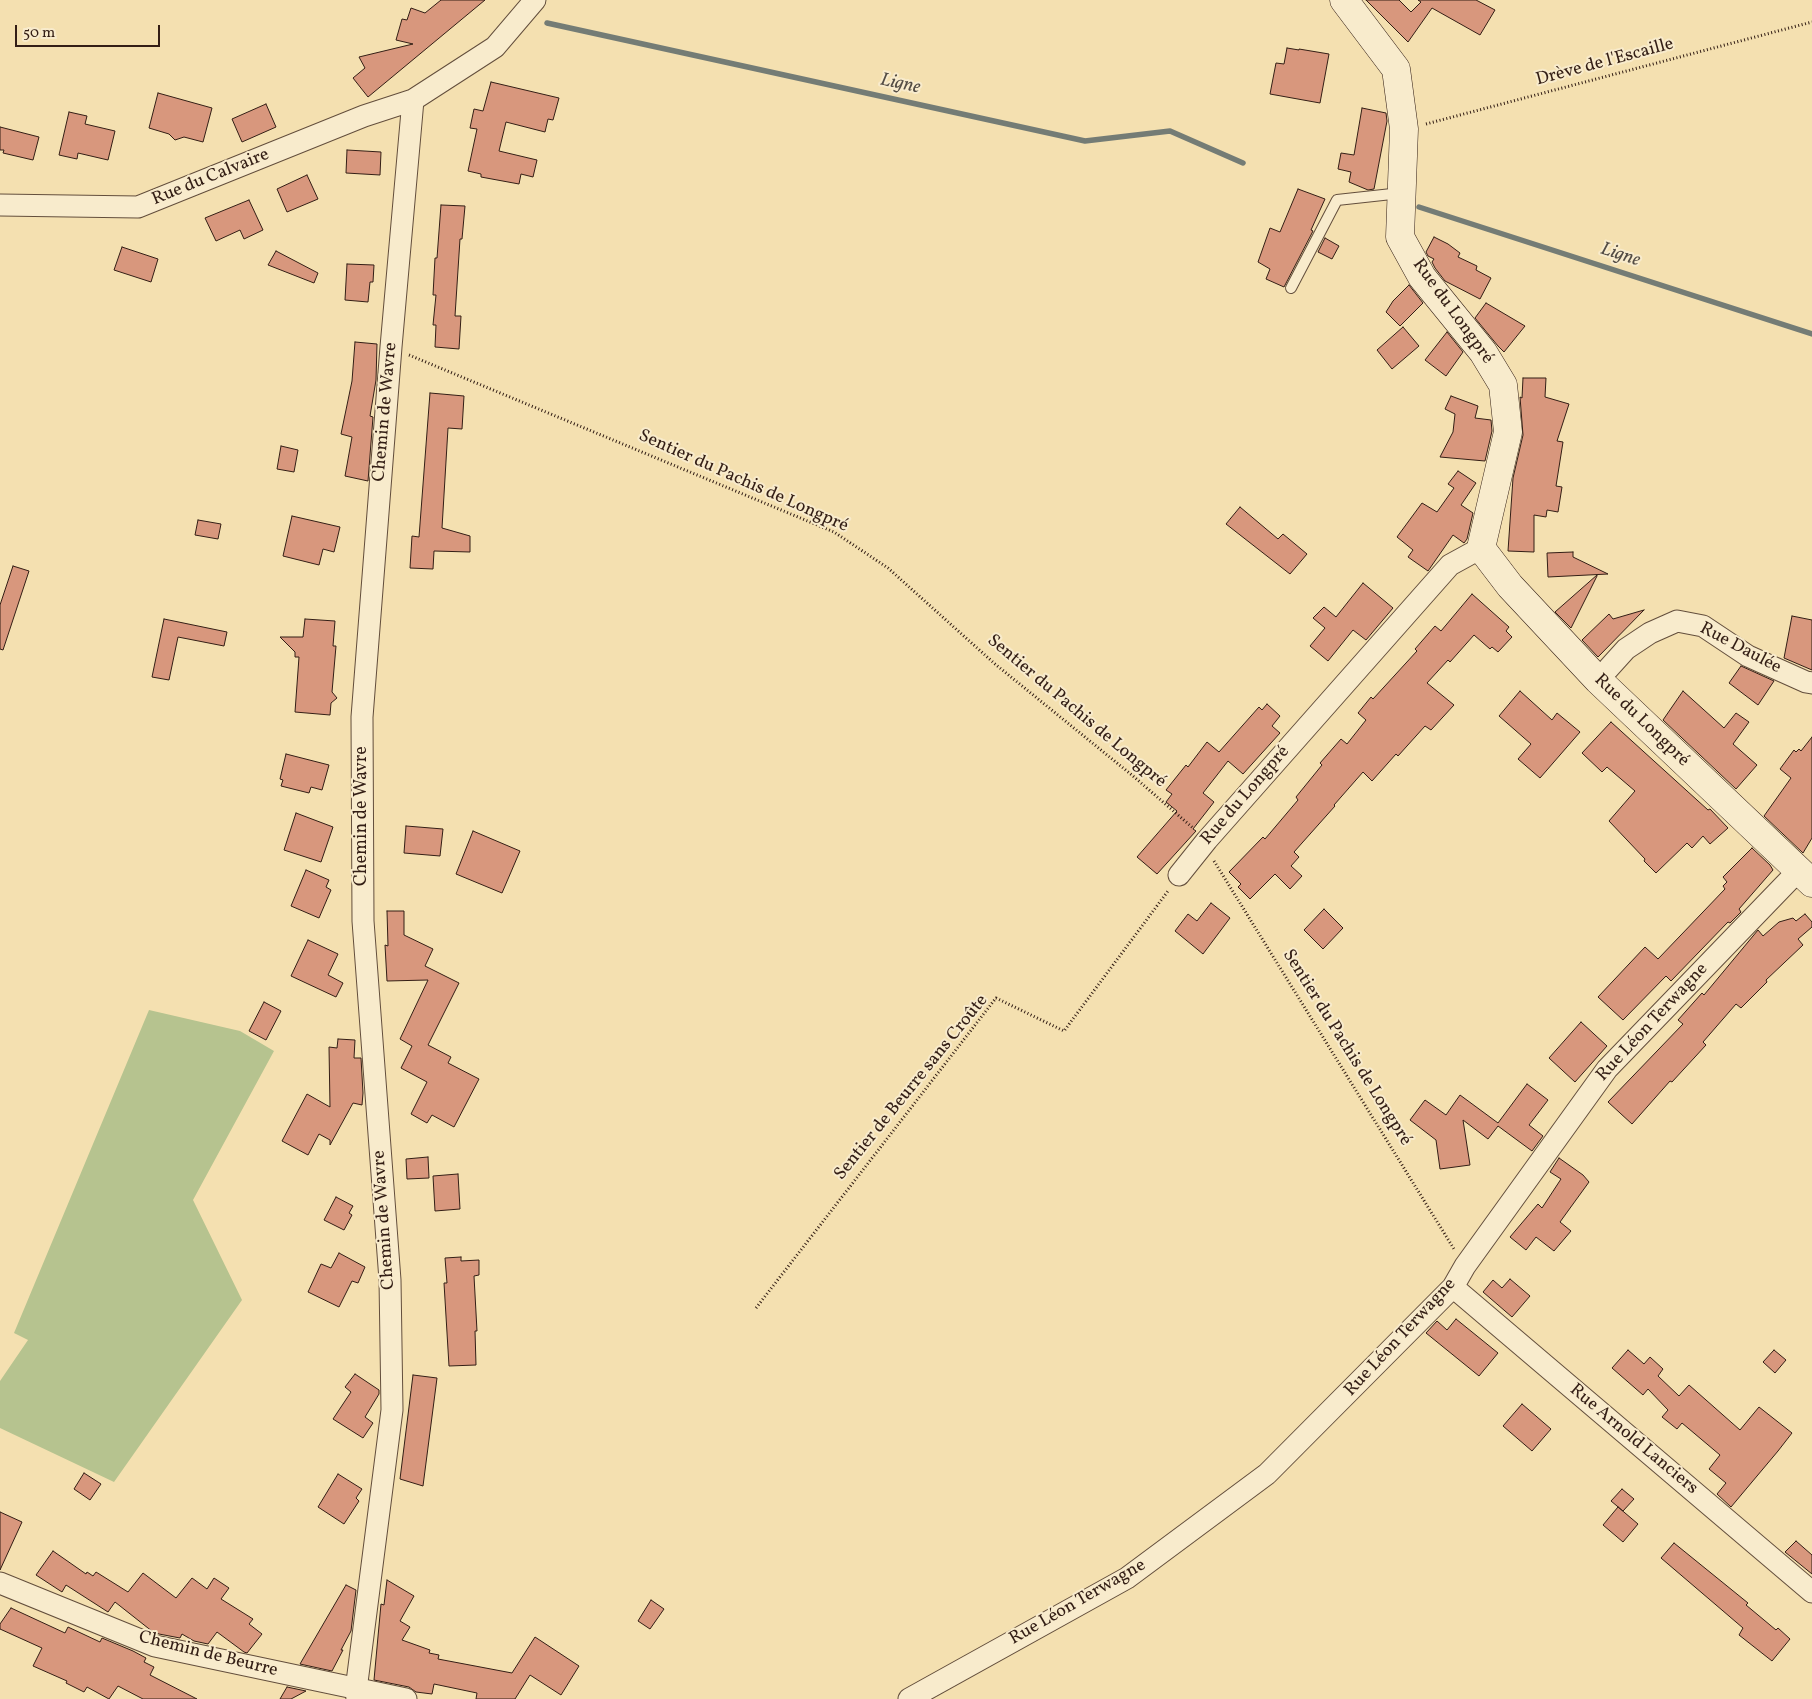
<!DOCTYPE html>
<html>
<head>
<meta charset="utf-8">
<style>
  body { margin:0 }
  #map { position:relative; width:1812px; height:1699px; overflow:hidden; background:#f4e0b0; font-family:Vollkorn,serif }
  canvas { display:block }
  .scale { position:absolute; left:15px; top:25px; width:145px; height:22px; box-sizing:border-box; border:2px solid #331e15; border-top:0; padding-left:6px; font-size:15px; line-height:18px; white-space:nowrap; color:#331e15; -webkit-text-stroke:4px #f8ebcc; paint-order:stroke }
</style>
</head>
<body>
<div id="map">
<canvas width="1812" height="1699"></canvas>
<div class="scale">50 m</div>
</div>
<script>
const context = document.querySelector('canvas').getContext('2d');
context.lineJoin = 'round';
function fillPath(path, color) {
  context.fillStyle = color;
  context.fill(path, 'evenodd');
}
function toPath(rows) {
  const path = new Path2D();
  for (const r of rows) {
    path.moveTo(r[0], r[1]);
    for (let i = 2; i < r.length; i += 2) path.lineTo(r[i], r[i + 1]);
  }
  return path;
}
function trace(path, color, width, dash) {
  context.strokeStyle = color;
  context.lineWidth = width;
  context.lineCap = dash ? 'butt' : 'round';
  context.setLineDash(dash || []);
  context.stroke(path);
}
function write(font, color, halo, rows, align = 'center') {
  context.font = font + ' Vollkorn,serif';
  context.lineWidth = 4;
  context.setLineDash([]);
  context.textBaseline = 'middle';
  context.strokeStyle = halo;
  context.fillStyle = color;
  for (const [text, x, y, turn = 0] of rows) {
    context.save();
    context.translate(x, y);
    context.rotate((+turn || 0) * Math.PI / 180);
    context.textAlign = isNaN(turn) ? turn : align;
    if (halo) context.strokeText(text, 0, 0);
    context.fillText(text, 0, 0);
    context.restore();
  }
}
const green = toPath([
  [149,1010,240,1031,274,1051,193,1200,242,1300,114,1482,0,1428,0,1381,28,1340,14,1333]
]);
const stream = toPath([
  [547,23,1085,141,1170,131,1243,163],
  [1419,207,1812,334]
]);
const building = toPath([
  [441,0,485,0,368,97,353,78,365,68,359,57,413,44,396,40,402,19,407,20,411,8,425,13,441,0],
  [1366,0,1399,0,1411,12,1421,2,1418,0,1476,0,1495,10,1480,35,1432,8,1408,42,1366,0],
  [1287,48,1299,50,1299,49,1329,54,1320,103,1270,94,1276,63,1284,64,1287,48],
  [491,82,559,98,553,120,548,119,545,132,506,122,499,151,537,160,533,177,521,174,519,184,481,177,481,174,468,171,477,129,470,128,474,109,483,111,491,82],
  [158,93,212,108,203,142,184,137,175,140,169,134,149,128,158,93],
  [266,104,276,127,242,142,232,119,266,104],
  [1362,108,1386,113,1387,121,1374,189,1368,190,1349,182,1351,172,1338,169,1341,153,1354,155,1362,108],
  [69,112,87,116,85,124,115,131,108,160,78,153,77,159,59,155,69,112],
  [0,127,39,137,33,160,3,153,4,150,0,150,0,127],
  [347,150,381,152,380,175,346,173,347,150],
  [307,175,318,199,287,212,277,189,307,175],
  [1298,189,1325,199,1311,230,1313,231,1284,287,1266,279,1270,269,1258,262,1270,228,1280,232,1298,189],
  [249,200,263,230,244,239,240,230,216,241,205,218,249,200],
  [441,205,465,206,462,239,460,239,455,316,461,316,459,349,435,347,436,325,433,325,436,295,433,295,435,258,437,258,441,205],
  [1434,237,1448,244,1460,253,1458,257,1477,266,1476,270,1491,278,1480,299,1445,281,1435,268,1432,262,1434,259,1428,256,1426,252,1434,237],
  [1325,238,1339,246,1332,259,1318,252,1325,238],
  [122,247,158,259,151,282,114,270,122,247],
  [276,251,318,273,314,283,268,265,276,251],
  [347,264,374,265,373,282,370,282,368,302,345,300,347,264],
  [1409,285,1423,303,1400,326,1386,312,1393,301,1409,285],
  [1486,303,1525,326,1504,352,1498,346,1475,318,1486,303],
  [1403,327,1419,346,1392,369,1377,350,1403,327],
  [1447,332,1463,352,1446,376,1425,360,1447,332],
  [355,342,377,344,376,380,370,416,373,417,368,481,345,476,352,437,341,434,352,381,355,342],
  [1523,378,1546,378,1545,397,1569,404,1557,441,1563,442,1556,486,1562,487,1558,512,1547,510,1546,517,1534,515,1534,552,1508,551,1513,478,1523,435,1520,397,1522,398,1523,378],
  [430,393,464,396,462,429,448,428,442,528,470,536,470,552,434,551,433,569,410,568,412,536,419,537,430,393],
  [1451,396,1478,406,1475,418,1491,420,1492,431,1485,461,1440,457,1453,432,1455,414,1445,409,1451,396],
  [281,446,298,450,294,472,277,469,281,446],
  [1458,471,1476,483,1461,505,1473,513,1467,539,1464,543,1453,535,1428,571,1408,557,1413,550,1397,537,1422,503,1437,512,1454,488,1448,484,1458,471],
  [1240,507,1278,539,1283,534,1307,554,1290,574,1226,524,1240,507],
  [292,516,340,527,334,552,323,549,319,565,283,556,292,516],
  [198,520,221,524,218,539,195,535,198,520],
  [1573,552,1573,557,1608,574,1548,577,1547,553,1573,552],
  [13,566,29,571,3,650,0,649,0,605,13,566],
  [1597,575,1597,576,1571,628,1555,612,1597,575],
  [1363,583,1393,608,1366,640,1353,630,1328,661,1310,646,1325,628,1313,618,1324,607,1336,617,1363,583],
  [1472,594,1509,627,1506,631,1512,637,1498,652,1492,647,1490,649,1474,635,1450,662,1448,660,1427,683,1454,705,1431,730,1425,726,1398,756,1396,754,1372,781,1363,772,1334,805,1335,806,1294,852,1299,857,1291,866,1302,876,1290,889,1275,874,1250,899,1238,887,1241,884,1229,872,1263,837,1265,839,1298,800,1296,797,1322,765,1320,763,1341,739,1347,744,1366,720,1358,713,1371,697,1373,699,1417,651,1415,649,1435,626,1441,631,1472,594],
  [1644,610,1598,657,1582,640,1609,614,1613,619,1644,610],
  [1792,616,1812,620,1812,670,1784,658,1792,616],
  [164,619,227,632,224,646,178,637,169,680,152,677,164,619],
  [305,619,335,621,333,646,336,646,332,692,337,698,331,703,330,715,295,712,299,657,295,657,295,652,280,637,303,637,305,619],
  [1741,666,1774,681,1758,705,1729,683,1741,666],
  [1520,691,1552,720,1557,713,1580,732,1540,778,1518,759,1531,744,1499,716,1520,691],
  [1683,691,1724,728,1736,713,1749,722,1733,744,1757,765,1736,789,1663,720,1683,691],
  [1267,704,1280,716,1272,726,1280,733,1243,774,1228,761,1203,793,1214,802,1193,829,1196,831,1157,874,1137,857,1177,811,1166,802,1172,794,1166,790,1186,765,1188,767,1207,742,1219,752,1259,707,1262,710,1267,704],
  [1611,722,1708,810,1710,809,1728,828,1710,844,1703,836,1692,848,1687,843,1656,873,1644,861,1645,859,1609,821,1635,791,1607,767,1602,772,1582,753,1611,722],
  [1812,737,1812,838,1803,853,1764,816,1791,778,1780,769,1794,750,1796,752,1799,749,1801,751,1812,737],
  [286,754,329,765,322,790,311,787,309,793,281,786,283,780,280,779,286,754],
  [296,813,333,827,321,862,284,850,296,813],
  [406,826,443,829,440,856,404,853,406,826],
  [473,831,520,851,502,893,456,874,473,831],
  [1752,848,1770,865,1773,870,1739,909,1741,912,1730,923,1728,922,1671,981,1666,976,1623,1020,1598,997,1645,947,1658,959,1725,889,1723,886,1727,882,1723,877,1752,848],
  [306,870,329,880,326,887,331,890,319,918,291,906,306,870],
  [1211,903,1230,918,1203,954,1175,931,1188,914,1197,921,1211,903],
  [1324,909,1343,928,1323,949,1304,930,1324,909],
  [387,911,404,911,404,935,433,949,425,966,459,983,428,1045,451,1057,448,1063,479,1079,454,1127,432,1115,427,1123,411,1114,427,1082,401,1068,412,1046,400,1039,428,980,387,981,385,945,388,946,387,911],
  [1805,914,1812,922,1812,927,1798,939,1803,945,1766,980,1767,982,1741,1008,1736,1004,1703,1042,1706,1045,1672,1082,1670,1081,1632,1124,1608,1102,1683,1024,1678,1020,1702,993,1704,995,1758,930,1763,936,1779,922,1793,918,1796,921,1805,914],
  [308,940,338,954,328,975,343,983,336,997,291,976,308,940],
  [264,1002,281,1011,266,1040,249,1031,264,1002],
  [1581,1022,1607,1046,1575,1082,1549,1058,1581,1022],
  [338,1039,355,1040,354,1058,361,1058,363,1093,362,1105,353,1103,330,1145,330,1140,319,1134,308,1155,282,1141,307,1094,330,1107,329,1047,337,1048,338,1039],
  [1527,1084,1548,1100,1529,1125,1543,1136,1532,1151,1498,1126,1488,1139,1463,1120,1470,1165,1440,1169,1436,1140,1410,1120,1425,1100,1446,1115,1460,1095,1498,1123,1527,1084],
  [428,1157,429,1178,407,1179,406,1159,428,1157],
  [1559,1158,1583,1175,1589,1182,1560,1222,1571,1231,1554,1251,1536,1237,1526,1250,1510,1237,1538,1204,1542,1208,1561,1179,1550,1172,1559,1158],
  [458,1174,460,1209,435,1211,433,1176,458,1174],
  [336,1197,353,1206,349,1213,352,1215,344,1230,324,1220,336,1197],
  [339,1253,365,1267,358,1283,352,1281,339,1307,308,1292,321,1264,331,1268,339,1253],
  [461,1257,461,1261,479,1260,479,1275,474,1276,477,1331,475,1331,476,1365,449,1366,444,1283,447,1283,445,1258,461,1257],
  [1510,1279,1530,1296,1512,1317,1483,1292,1493,1280,1502,1288,1510,1279],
  [1456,1319,1498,1353,1479,1376,1426,1333,1437,1321,1447,1330,1456,1319],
  [1628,1350,1644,1364,1650,1357,1663,1369,1658,1376,1679,1396,1689,1385,1740,1430,1759,1407,1792,1433,1778,1451,1731,1507,1717,1494,1726,1483,1709,1469,1720,1455,1682,1423,1677,1429,1662,1417,1668,1410,1648,1389,1643,1395,1612,1368,1628,1350],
  [1774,1350,1786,1360,1775,1373,1763,1362,1774,1350],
  [355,1374,379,1390,379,1394,365,1417,373,1423,363,1438,333,1419,351,1392,345,1387,355,1374],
  [413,1375,437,1378,423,1486,400,1479,413,1375],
  [1522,1404,1551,1429,1532,1451,1503,1426,1522,1404],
  [84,1473,101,1484,90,1500,74,1489,84,1473],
  [338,1474,362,1489,356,1498,359,1501,344,1524,318,1507,338,1474],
  [1622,1489,1634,1499,1623,1511,1611,1501,1622,1489],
  [1618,1507,1638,1524,1623,1542,1603,1525,1618,1507],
  [0,1512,22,1522,0,1570,0,1512],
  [1796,1541,1812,1555,1812,1574,1785,1552,1796,1541],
  [1674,1543,1748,1603,1746,1605,1776,1630,1778,1628,1790,1639,1772,1661,1739,1635,1743,1628,1661,1558,1674,1543],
  [53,1551,86,1574,87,1572,93,1576,96,1572,128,1592,143,1573,176,1598,192,1578,207,1589,214,1578,229,1588,221,1599,253,1619,249,1624,262,1634,247,1653,244,1652,217,1632,208,1644,194,1641,182,1634,180,1638,159,1634,153,1632,115,1602,108,1612,66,1585,62,1592,36,1575,53,1551],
  [387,1580,414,1596,400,1621,410,1627,402,1640,430,1650,429,1653,439,1655,438,1659,512,1673,535,1637,579,1666,561,1695,530,1675,515,1699,476,1699,477,1693,434,1684,432,1694,416,1692,409,1687,374,1680,381,1604,384,1605,387,1580],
  [346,1585,356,1590,351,1631,341,1650,343,1650,332,1671,300,1664,346,1585],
  [651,1600,664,1609,650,1629,638,1621,651,1600],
  [11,1608,65,1633,68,1627,100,1642,102,1638,133,1651,146,1658,144,1662,154,1667,150,1675,197,1699,143,1699,118,1686,109,1699,87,1687,84,1692,66,1683,67,1681,33,1666,42,1648,0,1629,0,1624,11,1608],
  [287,1687,306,1691,291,1699,280,1699,287,1687]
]);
const path = toPath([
  [1426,124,1812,22],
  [409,355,834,532,888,568,995,664,1133,776,1193,828],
  [1214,861,1454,1249],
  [756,1308,996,998,1064,1031,1168,891]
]);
const lane = toPath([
  [1291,288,1337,200,1401,193]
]);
const street = toPath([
  [0,205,138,207,364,116,413,100],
  [1598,680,1626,649,1650,633,1677,621,1703,626,1748,656,1806,682,1812,683],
  [1179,875,1207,840,1450,565,1481,548],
  [1453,1287,1812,1592],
  [0,1583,155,1646,406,1699],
  [357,1699,356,1690,392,1410,390,1280,363,921,362,717,391,347,413,100,495,47,535,0],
  [909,1699,1127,1578,1267,1474,1453,1287,1465,1266,1607,1069,1798,871]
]);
const secondary = toPath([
  [1344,0,1396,69,1404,129,1400,237,1422,277,1483,352,1503,385,1508,432,1481,548,1510,586,1598,680,1812,883]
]);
const streetNames = [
  ["Drève de l'Escaille",1605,63,-15],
  ["Rue du Calvaire",211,178,-22],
  ["Rue du Longpré",1452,312,54],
  ["Chemin de Wavre",386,412,-85],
  ["Sentier du Pachis de Longpré",743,482,24],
  ["Rue Daulée",1740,649,28],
  ["Sentier du Pachis de Longpré",1076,712,40],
  ["Rue du Longpré",1641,721,44],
  ["Rue du Longpré",1246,796,-49],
  ["Chemin de Wavre",363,816,-90],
  ["Rue Léon Terwagne",1653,1023,-47],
  ["Sentier du Pachis de Longpré",1346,1048,58],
  ["Sentier de Beurre sans Croûte",912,1088,-51],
  ["Chemin de Wavre",385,1220,-94],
  ["Rue Léon Terwagne",1401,1338,-47],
  ["Rue Arnold Lanciers",1633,1440,40],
  ["Rue Léon Terwagne",1078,1603,-30],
  ["Chemin de Beurre",208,1655,14]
];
const waterNames = [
  ["Ligne",900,85,12],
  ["Ligne",1620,256,18]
];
fillPath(green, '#b6c38f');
trace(stream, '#747c75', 5.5);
fillPath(building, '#d8977d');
trace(building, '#331e15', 1);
trace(lane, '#634e3c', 12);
trace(street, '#634e3c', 23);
trace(secondary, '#331e15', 29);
trace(path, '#331e15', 3, [1, 2.5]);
trace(lane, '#f8ebcc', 10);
trace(street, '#f8ebcc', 21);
trace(secondary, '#f8ebcc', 28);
write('18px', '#331e15', '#f8ebcc', streetNames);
write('italic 19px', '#544d45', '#f8ebcc', waterNames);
</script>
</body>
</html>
